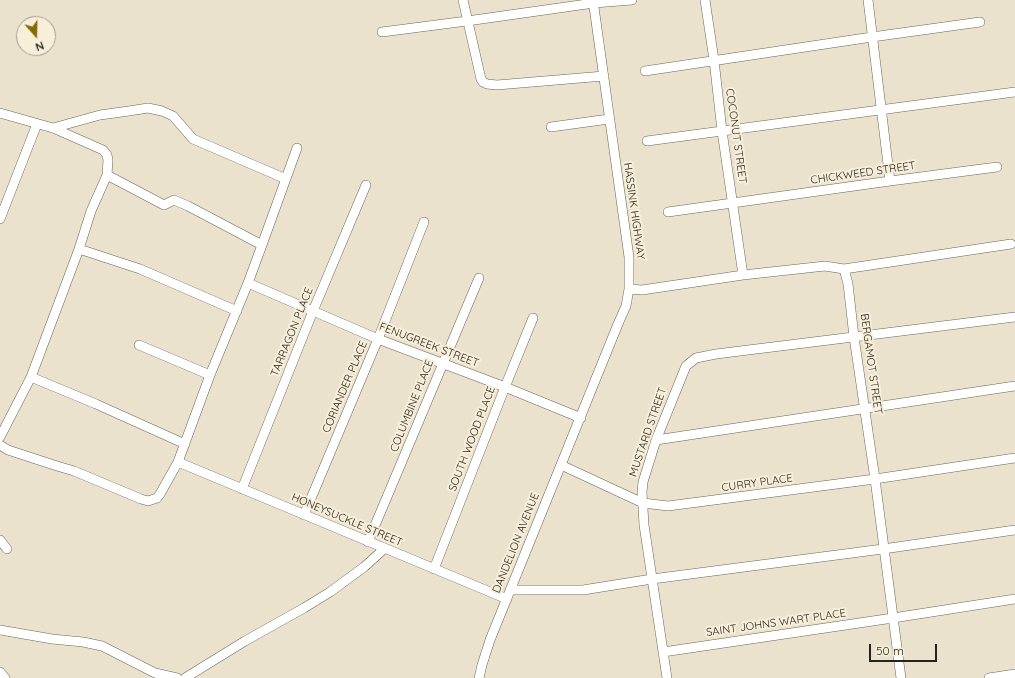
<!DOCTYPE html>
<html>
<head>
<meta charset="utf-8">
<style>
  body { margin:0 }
  #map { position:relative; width:1015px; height:678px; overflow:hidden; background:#eae2cd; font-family:Quicksand,sans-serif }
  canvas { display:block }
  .north { position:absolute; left:16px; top:16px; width:40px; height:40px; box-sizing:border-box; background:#f7efda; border:1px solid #a39d8e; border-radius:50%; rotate:160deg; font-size:11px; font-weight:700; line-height:16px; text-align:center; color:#26231b }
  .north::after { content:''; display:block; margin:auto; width:14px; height:18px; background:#856904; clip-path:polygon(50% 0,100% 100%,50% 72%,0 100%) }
  .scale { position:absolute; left:869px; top:644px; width:68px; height:18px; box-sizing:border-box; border:2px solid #26231b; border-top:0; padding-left:5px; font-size:12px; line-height:14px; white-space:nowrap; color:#26231b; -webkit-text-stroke:3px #f7efda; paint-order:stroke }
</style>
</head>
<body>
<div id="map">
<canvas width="1015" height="678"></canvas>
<div class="north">N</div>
<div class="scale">50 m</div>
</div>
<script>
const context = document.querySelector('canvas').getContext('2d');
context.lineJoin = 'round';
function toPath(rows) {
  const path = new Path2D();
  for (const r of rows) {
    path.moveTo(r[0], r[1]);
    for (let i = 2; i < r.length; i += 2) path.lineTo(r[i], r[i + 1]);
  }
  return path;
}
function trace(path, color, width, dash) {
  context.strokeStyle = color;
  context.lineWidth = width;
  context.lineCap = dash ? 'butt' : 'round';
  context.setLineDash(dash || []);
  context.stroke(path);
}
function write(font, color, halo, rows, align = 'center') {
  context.font = font + ' Quicksand,sans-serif';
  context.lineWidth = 4;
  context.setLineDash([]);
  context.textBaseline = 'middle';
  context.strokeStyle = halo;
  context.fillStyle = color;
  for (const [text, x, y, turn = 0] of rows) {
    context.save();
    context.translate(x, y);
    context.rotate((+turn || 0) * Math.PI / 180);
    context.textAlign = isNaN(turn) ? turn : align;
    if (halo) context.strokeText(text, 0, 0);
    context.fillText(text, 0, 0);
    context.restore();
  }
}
const minor = toPath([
  [463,0,481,79,483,82,487,84,497,85,604,76],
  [705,0,714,60,722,131,743,275],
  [868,0,890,181],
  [382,32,467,21,594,3,632,0],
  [645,71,872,37,980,22],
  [0,113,53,128,103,150,107,155,108,160,107,175],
  [551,127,609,119],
  [53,128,100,115,129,111,148,108,162,111,173,116,193,139,286,179],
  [647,141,1015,92],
  [668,212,890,181,997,167],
  [0,219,37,124],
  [262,245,297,148],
  [79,249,140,269,237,311],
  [844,269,1011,244],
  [629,289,642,290,743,275,825,266,844,269,848,284,854,337,875,479,901,678],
  [139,345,210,375],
  [31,377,96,404,185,444],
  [0,437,31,377,79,249,91,211,107,175,164,205,174,200,188,206,262,245,248,283],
  [656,440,1015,386],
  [0,445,8,450,57,466,74,471,141,499,148,501,157,498,160,494,178,462,210,375,248,283,378,339,505,387,581,418],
  [178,462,507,599],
  [561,465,643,503,668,506,875,479,1015,458],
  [242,489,313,311,366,185],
  [304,515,378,339,424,222],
  [0,540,7,549],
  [368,542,479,278],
  [434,569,505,387,533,318],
  [510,590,583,590,652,579,883,549,1015,530],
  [0,630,52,639,83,642,102,646,155,673,177,678],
  [663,652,893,618,1015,599],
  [0,672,5,678],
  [185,678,245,641,304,608,330,592,364,567,384,549],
  [479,678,482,665,490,640,618,324,626,306,629,289,629,257,593,0],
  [667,678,644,525,642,492,643,482,656,440,686,366,696,358,716,354,1015,317],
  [989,678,1015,674]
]);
const streetNames = [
  ["COCONUT STREET",736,136,82],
  ["CHICKWEED STREET",863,173,-8],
  ["HASSINK HIGHWAY",634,211,82],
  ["TARRAGON PLACE",292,332,-68],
  ["FENUGREEK STREET",429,345,21],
  ["BERGAMOT STREET",871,364,82],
  ["CORIANDER PLACE",345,387,-67],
  ["COLUMBINE PLACE",412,406,-68],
  ["MUSTARD STREET",648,432,-71],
  ["SOUTH WOOD PLACE",472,439,-69],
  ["CURRY PLACE",757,483,-8],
  ["HONEYSUCKLE STREET",347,520,23],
  ["DANDELION AVENUE",516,543,-68],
  ["SAINT JOHNS WART PLACE",776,623,-8]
];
trace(minor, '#6c6553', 10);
trace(minor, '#fff', 9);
write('11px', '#26231b', '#f7efda', streetNames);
</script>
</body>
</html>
